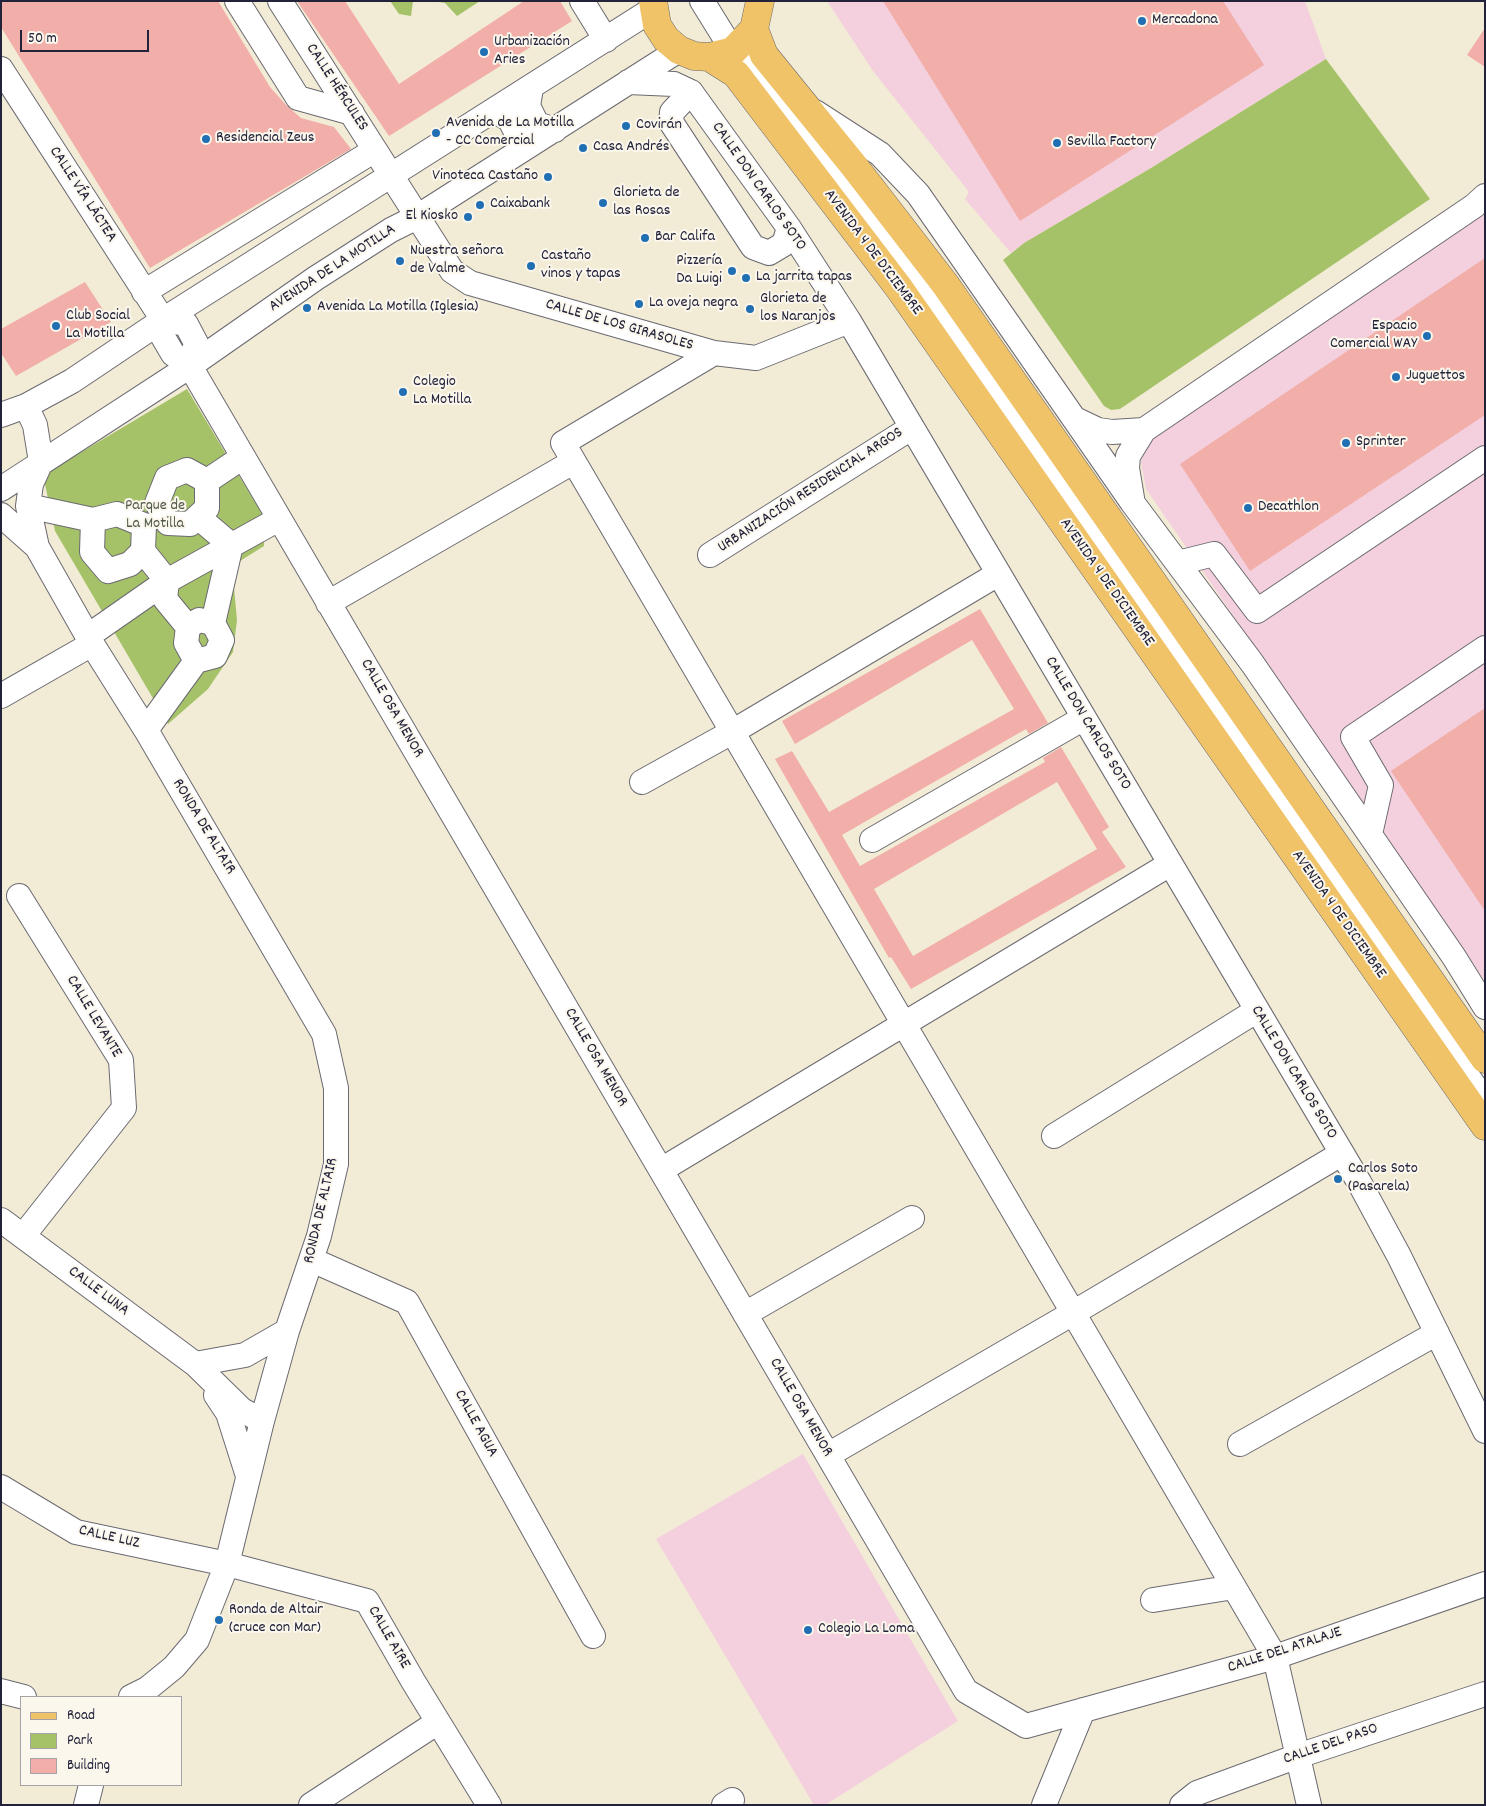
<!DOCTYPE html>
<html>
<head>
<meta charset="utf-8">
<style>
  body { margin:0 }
  #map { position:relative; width:1486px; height:1806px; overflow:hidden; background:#f2ecd6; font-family:Dekko,sans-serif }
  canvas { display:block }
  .frame { position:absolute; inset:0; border:2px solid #22223b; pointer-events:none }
  .legend { position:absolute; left:20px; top:1696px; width:162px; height:90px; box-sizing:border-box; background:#fbf7ec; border:1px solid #a4a2a5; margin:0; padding:6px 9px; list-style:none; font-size:15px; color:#22223b }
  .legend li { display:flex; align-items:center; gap:10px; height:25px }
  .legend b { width:25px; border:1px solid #a4a2a5 }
  .scale { position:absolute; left:20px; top:30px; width:129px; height:22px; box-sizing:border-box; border:2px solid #22223b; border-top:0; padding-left:6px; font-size:15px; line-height:18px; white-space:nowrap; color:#22223b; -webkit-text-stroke:4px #fbf7ec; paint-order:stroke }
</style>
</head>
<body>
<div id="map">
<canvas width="1486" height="1806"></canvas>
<div class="frame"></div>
<ul class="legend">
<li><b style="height:6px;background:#f0c369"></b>Road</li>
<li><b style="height:14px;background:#a5c269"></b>Park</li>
<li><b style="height:14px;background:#f2aea8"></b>Building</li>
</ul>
<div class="scale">50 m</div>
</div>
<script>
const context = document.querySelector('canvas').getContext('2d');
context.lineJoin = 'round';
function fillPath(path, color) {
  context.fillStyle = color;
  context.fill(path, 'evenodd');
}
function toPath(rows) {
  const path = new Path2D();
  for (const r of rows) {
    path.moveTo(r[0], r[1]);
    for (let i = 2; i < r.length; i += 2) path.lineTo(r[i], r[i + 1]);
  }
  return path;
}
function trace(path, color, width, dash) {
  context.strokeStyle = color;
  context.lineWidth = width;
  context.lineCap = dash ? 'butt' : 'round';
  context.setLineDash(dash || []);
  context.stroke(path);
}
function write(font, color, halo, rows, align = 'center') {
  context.font = font + ' Dekko,sans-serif';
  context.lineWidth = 4;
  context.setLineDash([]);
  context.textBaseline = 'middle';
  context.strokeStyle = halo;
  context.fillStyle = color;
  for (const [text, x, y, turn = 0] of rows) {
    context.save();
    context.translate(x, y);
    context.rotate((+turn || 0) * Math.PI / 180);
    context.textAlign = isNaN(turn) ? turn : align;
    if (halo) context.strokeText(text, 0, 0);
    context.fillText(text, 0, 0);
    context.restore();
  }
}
const built = toPath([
  [827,1,1305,1,1326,59,1151,168,1024,243,1011,253,965,199,969,192,873,71],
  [1485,209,1485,981,1146,489,1141,462,1149,439],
  [803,1454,958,1721,825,1805,814,1805,656,1539]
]);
const green = toPath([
  [390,1,413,1,411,16,399,14],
  [434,1,480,1,457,16,445,3],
  [1326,59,1430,199,1120,409,1111,410,1104,406,1003,260,1024,243,1151,168],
  [187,389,265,519,264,546,232,566,237,620,233,652,208,689,168,724,55,531,43,475]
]);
const building = toPath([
  [1,1,218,1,270,87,286,105,301,118,334,127,351,149,150,268,1,27],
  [297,1,345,1,399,84,524,1,560,1,572,21,389,136],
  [883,1,1223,1,1264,65,1020,221],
  [1485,28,1485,67,1467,55],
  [1485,258,1485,415,1250,571,1180,464],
  [85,282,111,322,16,376,1,353,1,329],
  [980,609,1048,723,1029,734,1026,729,842,835,860,866,1045,762,1043,758,1061,747,1109,827,1102,832,1126,867,911,989,891,957,889,958,775,759,792,751,829,812,1014,709,972,640,795,744,782,721],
  [1057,782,1097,849,913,956,874,889],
  [1485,708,1485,911,1391,771]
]);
const minor = toPath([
  [237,1,298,98,352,113],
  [280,1,452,271,470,283,714,353,756,358,849,321],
  [582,1,606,40],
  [702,1,733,51,821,160,875,234],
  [1,69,163,320],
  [628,82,674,84,691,92,789,228,849,321,1359,1182,1399,1256,1485,1431],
  [531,88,528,106,537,124,555,130],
  [691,92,672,112,671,122,753,247,769,253,784,244,789,228],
  [494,110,510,120,518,136,519,151],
  [815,112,880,154,918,194,1132,502,1252,663,1454,957,1485,1007],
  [871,217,961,340,1383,943],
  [144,292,375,150],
  [163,320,163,337,173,354,190,366,966,1691,1026,1726,1275,1657,1485,1584],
  [163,320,186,324,196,343,190,366],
  [714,353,563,443,1275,1657,1309,1805],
  [26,406,35,425,41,462],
  [1,415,26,406,72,381,163,320,653,9],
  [1075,419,1098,430,1112,432,1144,430],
  [41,462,31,484,28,506,37,547,92,644,146,730,324,1034,336,1088,336,1164,319,1236,287,1331,262,1421,227,1564,197,1640,174,1667,147,1689,131,1697],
  [187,470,207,481,207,508,190,524,168,523,157,503,167,478,187,470],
  [207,481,243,457],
  [1,489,190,366,316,278,391,230,417,217,679,50],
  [1132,498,1127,468,1128,456,1144,430,1474,206,1485,196],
  [28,506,93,520,117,514,144,525],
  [1,515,37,547],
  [198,517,231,545],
  [93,520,92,552,108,571,130,564,143,551],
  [144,525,143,551,167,581,165,599,188,627],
  [710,555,911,428],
  [1178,563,1214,554,1257,611,1485,458],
  [328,603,573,462],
  [213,623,231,545],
  [88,636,167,581,279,519],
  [1,696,92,644],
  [146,730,196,661,215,656,222,640,213,623,199,620,188,627,186,643,196,661],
  [642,782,732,732,998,574],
  [1370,834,1381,785,1353,737,1485,648],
  [872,840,1084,718],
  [19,896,121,1060,124,1108,23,1236],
  [1368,935,1485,1101],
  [1054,1136,1256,1011],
  [661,1170,1170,864],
  [1,1220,195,1364,242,1410,262,1421],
  [312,1260,407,1302,593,1636],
  [745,1314,912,1218],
  [195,1364,245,1355,287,1331],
  [216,1395,228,1413,248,1476],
  [1240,1444,1437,1333],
  [828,1455,1073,1313,1341,1154],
  [1,1487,76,1532,227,1564,367,1601,413,1681,489,1805],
  [1153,1600,1234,1587],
  [1,1691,24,1697],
  [86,1805,91,1785],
  [311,1805,438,1722],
  [724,1805,732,1800],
  [1044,1805,1083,1710],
  [1182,1805,1197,1793,1298,1756,1485,1694]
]);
const major = toPath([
  [653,1,657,25,666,39,679,50,694,56,709,57,733,51,754,29,760,1],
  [754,29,764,55,854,166,945,284,1485,1059],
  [709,57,736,74,899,288,1485,1126]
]);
const markers = [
  [1142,21,5,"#1f6fb2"],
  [484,52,5,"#1f6fb2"],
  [626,126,5,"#1f6fb2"],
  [436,133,5,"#1f6fb2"],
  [206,139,5,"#1f6fb2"],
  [1057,143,5,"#1f6fb2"],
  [583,148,5,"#1f6fb2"],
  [548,177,5,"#1f6fb2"],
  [603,203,5,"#1f6fb2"],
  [480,205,5,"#1f6fb2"],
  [468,217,5,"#1f6fb2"],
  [645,238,5,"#1f6fb2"],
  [400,261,5,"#1f6fb2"],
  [531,266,5,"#1f6fb2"],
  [732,271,5,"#1f6fb2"],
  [746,278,5,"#1f6fb2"],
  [639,304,5,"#1f6fb2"],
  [307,308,5,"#1f6fb2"],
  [750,309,5,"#1f6fb2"],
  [56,326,5,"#1f6fb2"],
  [1427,336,5,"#1f6fb2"],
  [1396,377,5,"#1f6fb2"],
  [403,392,5,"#1f6fb2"],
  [1346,443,5,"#1f6fb2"],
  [1248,508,5,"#1f6fb2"],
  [1338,1179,5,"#1f6fb2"],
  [219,1620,5,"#1f6fb2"],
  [808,1630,5,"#1f6fb2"]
];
const poiNames = [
  ["Mercadona",1152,21],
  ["Urbanización",494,43],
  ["Aries",494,61],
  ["Avenida de La Motilla",446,124],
  ["- CC Comercial",446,142],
  ["Covirán",636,126],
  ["Residencial Zeus",216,139],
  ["Sevilla Factory",1067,143],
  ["Casa Andrés",593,148],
  ["Vinoteca Castaño",538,177,"right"],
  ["Glorieta de",613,194],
  ["las Rosas",613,212],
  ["Caixabank",490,205],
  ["El Kiosko",458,217,"right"],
  ["Bar Califa",655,238],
  ["Nuestra señora",410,252],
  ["de Valme",410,270],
  ["Castaño",541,257],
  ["vinos y tapas",541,275],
  ["Pizzería",722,262,"right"],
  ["Da Luigi",722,280,"right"],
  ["La jarrita tapas",756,278],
  ["Glorieta de",760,300],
  ["los Naranjos",760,318],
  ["La oveja negra",649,304],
  ["Avenida La Motilla (Iglesia)",317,308],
  ["Club Social",66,317],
  ["La Motilla",66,335],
  ["Espacio",1417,327,"right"],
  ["Comercial WAY",1417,345,"right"],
  ["Juguettos",1406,377],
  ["Colegio",413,383],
  ["La Motilla",413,401],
  ["Sprinter",1356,443],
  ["Decathlon",1258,508],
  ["Carlos Soto",1348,1170],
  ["(Pasarela)",1348,1188],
  ["Ronda de Altair",229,1611],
  ["(cruce con Mar)",229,1629],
  ["Colegio La Loma",818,1630]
];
const streetNames = [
  ["CALLE HÉRCULES",336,88,57],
  ["CALLE DON CARLOS SOTO",758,187,55],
  ["CALLE VÍA LÁCTEA",82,195,57],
  ["AVENIDA 4 DE DICIEMBRE",872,253,53],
  ["AVENIDA DE LA MOTILLA",333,269,-33],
  ["CALLE DE LOS GIRASOLES",619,326,16],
  ["URBANIZACIÓN RESIDENCIAL ARGOS",811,491,-33],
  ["AVENIDA 4 DE DICIEMBRE",1106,583,55],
  ["CALLE OSA MENOR",391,709,60],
  ["CALLE DON CARLOS SOTO",1087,724,59],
  ["RONDA DE ALTAIR",203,827,59],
  ["AVENIDA 4 DE DICIEMBRE",1338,915,55],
  ["CALLE LEVANTE",93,1017,59],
  ["CALLE OSA MENOR",595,1058,60],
  ["CALLE DON CARLOS SOTO",1293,1073,59],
  ["RONDA DE ALTAIR",322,1211,-77],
  ["CALLE LUNA",98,1292,37],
  ["CALLE OSA MENOR",800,1408,60],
  ["CALLE AGUA",475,1424,61],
  ["CALLE LUZ",109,1538,13],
  ["CALLE AIRE",388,1638,60],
  ["CALLE DEL ATALAJE",1285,1651,-18],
  ["CALLE DEL PASO",1331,1745,-19]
];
const parkNames = [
  ["Parque de",155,507],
  ["La Motilla",155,525]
];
fillPath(built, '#f4cfdd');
fillPath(green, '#a5c269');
fillPath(building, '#f2aea8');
trace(minor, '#6b6971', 26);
trace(major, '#6b6971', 29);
trace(minor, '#fff', 24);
trace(major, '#f0c369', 28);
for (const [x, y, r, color] of markers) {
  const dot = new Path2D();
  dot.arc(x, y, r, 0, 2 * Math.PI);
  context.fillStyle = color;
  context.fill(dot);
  trace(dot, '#fbf7ec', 2);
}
write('16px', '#22223b', '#fbf7ec', poiNames, 'left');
write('16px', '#22223b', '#fbf7ec', streetNames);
write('16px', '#505a4b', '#fbf7ec', parkNames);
</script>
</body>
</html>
